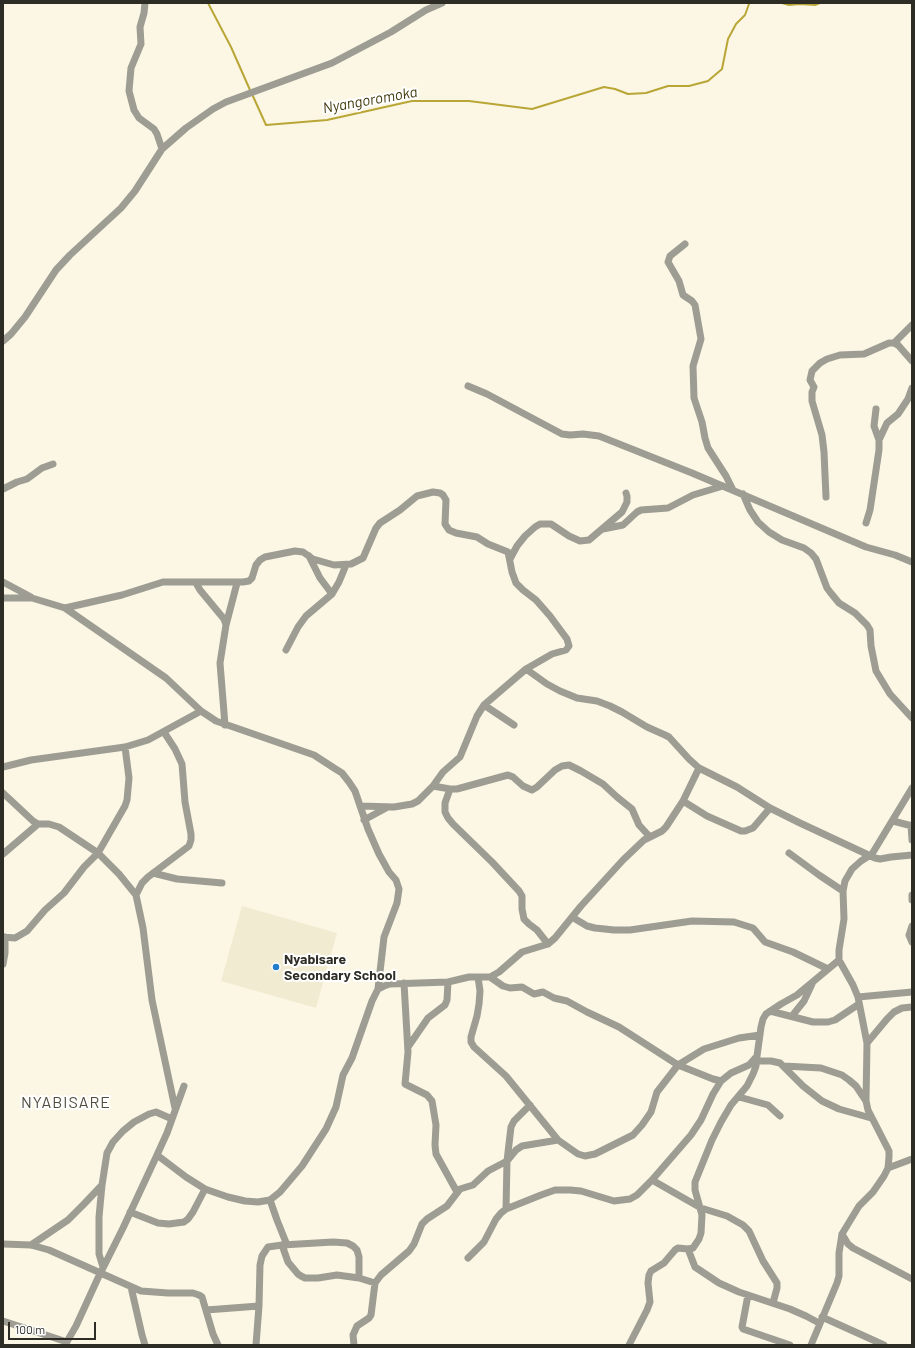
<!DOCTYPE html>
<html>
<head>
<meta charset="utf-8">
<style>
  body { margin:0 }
  #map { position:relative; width:915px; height:1348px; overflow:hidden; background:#fbf7e4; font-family:Barlow,sans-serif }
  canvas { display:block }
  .frame { position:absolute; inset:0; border:4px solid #2e2d25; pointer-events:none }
  .scale { position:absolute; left:8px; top:1322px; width:88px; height:18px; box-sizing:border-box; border:2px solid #2e2d25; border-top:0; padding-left:5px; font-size:12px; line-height:14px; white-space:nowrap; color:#2e2d25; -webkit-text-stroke:3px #fff; paint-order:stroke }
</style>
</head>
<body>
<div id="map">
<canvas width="915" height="1348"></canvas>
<div class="frame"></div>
<div class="scale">100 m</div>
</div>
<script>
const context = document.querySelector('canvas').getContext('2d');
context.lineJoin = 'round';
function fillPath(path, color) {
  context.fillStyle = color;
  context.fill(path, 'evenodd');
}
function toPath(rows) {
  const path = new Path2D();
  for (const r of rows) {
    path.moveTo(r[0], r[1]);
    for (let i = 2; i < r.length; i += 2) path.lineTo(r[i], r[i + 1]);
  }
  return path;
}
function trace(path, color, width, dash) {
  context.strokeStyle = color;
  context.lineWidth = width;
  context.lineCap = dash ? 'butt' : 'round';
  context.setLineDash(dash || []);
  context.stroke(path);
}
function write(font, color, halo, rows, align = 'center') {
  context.font = font + ' Barlow,sans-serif';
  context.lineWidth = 4;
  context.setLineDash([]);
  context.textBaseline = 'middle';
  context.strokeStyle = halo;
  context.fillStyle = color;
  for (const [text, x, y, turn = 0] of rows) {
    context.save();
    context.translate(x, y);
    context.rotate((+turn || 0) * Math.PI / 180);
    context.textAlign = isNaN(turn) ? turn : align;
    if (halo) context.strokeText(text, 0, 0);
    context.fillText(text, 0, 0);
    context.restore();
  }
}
const built = toPath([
  [242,906,337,933,316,1008,221,981]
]);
const stream = toPath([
  [208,3,231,47,250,90],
  [782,3,789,5,800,4,815,5,820,3],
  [252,94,266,125,327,120,412,101,469,101,532,109,604,87,615,89,628,94,646,93,668,86,689,86,708,81,722,69,728,39,736,24,745,15,749,4,750,3]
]);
const minor = toPath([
  [145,3,144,13,140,27,141,44,131,68,129,91,134,110,139,118,154,129,157,134,162,149],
  [685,244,670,256,668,262,679,281,683,295,692,301,695,305,701,339,693,366,694,398,702,422,705,438,708,448,726,476,733,490],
  [3,341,11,334,25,317,56,270,70,255,121,208,135,191,162,149,186,128,213,109,226,102,332,63,391,32,426,10,442,3],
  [894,343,912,325],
  [468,386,487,394,562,434,570,435,583,434,599,436,692,473,866,547,895,555,912,562],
  [879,440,887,423,898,414,908,399,912,388],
  [3,489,17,482,27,479,42,468,53,464],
  [743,494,750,510,758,522,769,532,782,540,804,548,811,553,816,559,827,588,830,592,839,603,855,613,867,625,870,630,871,646,876,671,890,694,912,718],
  [826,497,824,452,822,435,812,401,812,392,814,387,810,380,812,371,820,363,827,359,840,355,864,354,889,343,894,343,898,345,912,361],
  [866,523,870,510,879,450,879,440,874,426,876,409],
  [603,529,623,525,637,512,641,510,668,508,693,495,723,486],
  [309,556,320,578,332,594],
  [510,559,517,546,525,536,535,527,540,524,551,524,569,536,580,541,589,540,622,512,627,502,627,496,626,493],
  [3,582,31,597],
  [196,583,200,590,224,619,226,625,220,663,225,725],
  [3,598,32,598,65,608,122,595,163,582,243,582,249,581,252,578,256,565,260,560,265,557,295,551,303,552,313,559,334,565,351,564,363,558,376,528,380,523,400,510,417,496,433,492,440,493,443,495,446,500,445,524,449,530,456,533,477,537,488,544,508,552,512,572,516,583,523,590,536,600,550,616,567,639,569,646,566,650,552,654,526,669,484,705,477,716,460,757,443,772,433,786,418,801,412,804,394,807,360,806],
  [65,608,166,678,201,711,216,721,314,755,334,768,342,773,349,782,355,791,368,829,379,854,389,872,396,880,399,889,397,903,384,937,378,989],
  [226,625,237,583],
  [286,650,298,627,306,616,332,594,339,582,346,565],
  [526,669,547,684,560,691,577,698,597,701,610,706,622,712,647,727,665,735,669,737,689,759,699,768,737,787,770,808,800,823,875,858,880,859,891,857,912,855],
  [484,705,514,725],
  [164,732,175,749,182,764,185,802,191,834,191,840,189,846,148,877,142,883,136,895,143,928,152,1000,175,1108],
  [3,767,31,760,125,747,148,740,201,711],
  [433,786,450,789,457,789,508,775,513,777,523,786,532,790,537,787,555,770,562,766,569,765,581,771,603,784,617,797,632,809,639,825,650,837],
  [450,789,445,803,445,812,448,818,453,824,492,862,519,891,522,896,522,909,524,919,529,924,537,930,548,944],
  [3,793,33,821,38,824,49,824,59,827,98,853,119,874,136,895],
  [683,801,707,816,741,831,745,831,753,828,770,808],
  [364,820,386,808],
  [893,821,912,826],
  [911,825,912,840],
  [789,853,819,875,843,891],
  [3,854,38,824],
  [153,873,177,879,222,883],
  [912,895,912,900],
  [572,917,587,926,595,928,614,930,630,930,692,921,734,922,753,928,765,942,793,952,828,969],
  [912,926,909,935,912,942],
  [3,937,15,938,27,931,45,910,64,893,84,867,98,853,125,806,127,800,129,778,125,747],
  [3,964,5,953,5,937],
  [478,977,480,991,479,1004,477,1016,471,1037,471,1042,474,1047,506,1076,558,1140,578,1154,585,1156,595,1154,633,1135,642,1125,651,1112,657,1092,678,1065,704,1049,739,1038,760,1035],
  [490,977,503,986,510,988,522,987,534,994,543,992,554,998,567,1001,587,1012,619,1027,678,1065,713,1079,721,1081],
  [404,983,408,1052,405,1084,427,1095,432,1101,436,1125,435,1145,436,1154,457,1192],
  [858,997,912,992],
  [770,1011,813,1022,828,1022,835,1020,859,1004],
  [792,1016,804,1001,812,984],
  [867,1043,887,1019,894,1012,902,1008,912,1007],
  [408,1047,428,1018,445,1005,447,1000,448,982],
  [757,1061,771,1061,780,1063,803,1086,822,1101,839,1109,871,1118],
  [784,1066,821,1068,842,1075,849,1080,856,1086,866,1101],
  [739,1097,768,1105,780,1116],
  [157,1155,186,1177,205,1189,228,1197,245,1201,258,1202,270,1200,280,1192,302,1166,326,1129,336,1107,343,1075,352,1058,372,1001,378,989,384,986,390,984,448,982,469,977,490,977,499,972,522,952,548,944,555,938,581,906,623,860,644,840,662,831,666,827,683,801,699,768],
  [888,1168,912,1159],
  [652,1180,701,1208,727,1216,743,1225,749,1231,763,1261,777,1283,777,1288,773,1303],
  [270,1200,277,1220,287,1245],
  [506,1209,507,1161,511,1127,514,1121,530,1105],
  [130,1212,158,1223,169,1224,184,1222,188,1219,193,1212,205,1189],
  [842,1234,848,1244,853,1248,912,1279],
  [3,1244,31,1245,49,1250,141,1291,168,1293,193,1293,199,1295,202,1297,213,1334,218,1345],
  [31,1245,68,1220,84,1204,102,1185],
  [282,1245,288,1262,298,1274,301,1276,305,1278,318,1278,337,1275,359,1278,375,1283],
  [688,1249,695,1267,719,1283,739,1292,790,1309,806,1316,819,1323],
  [468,1258,484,1242,496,1219,501,1213,506,1209,541,1195,555,1190,570,1190,581,1191,614,1201,630,1199,637,1195,652,1180,691,1135,701,1120,713,1094,721,1081,731,1073,749,1065,757,1056,761,1027,763,1019,766,1014,781,1004,797,995,839,960],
  [103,1267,99,1254,99,1217,102,1185,107,1153,113,1142,123,1131,134,1122,149,1114,156,1112,172,1119],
  [131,1287,142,1335,145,1345],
  [748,1295,742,1327,743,1329,790,1345],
  [206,1310,259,1306],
  [822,1317,884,1345],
  [3,1321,67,1342],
  [65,1345,76,1326,98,1278,123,1228,157,1155,167,1133,184,1086],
  [256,1345,259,1306,260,1265,262,1256,268,1247,282,1245,333,1242,347,1243,353,1246,357,1250,359,1257,359,1278],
  [354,1345,353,1335,357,1326,369,1318,371,1315,375,1283,381,1275,409,1251,414,1244,422,1224,427,1219,447,1206,460,1189,473,1185,488,1171,507,1161,516,1150,522,1146,558,1140],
  [629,1345,647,1310,650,1302,648,1283,649,1275,651,1271,664,1263,675,1250,678,1248,688,1249,693,1248,699,1239,701,1233,702,1215,695,1190,695,1182,712,1140,721,1122,731,1105,747,1086,753,1074,756,1066,757,1056],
  [811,1345,837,1283,839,1276,839,1253,842,1234,859,1206,873,1192,884,1176,888,1168,889,1157,889,1151,868,1110,866,1101,867,1043,858,997,853,985,839,960,839,950,844,919,843,891,845,881,852,869,861,861,872,854,912,788]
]);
const markers = [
  [276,967,4,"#217dca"]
];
const poiNames = [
  ["Nyabisare",284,959],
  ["Secondary School",284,975]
];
const waterNames = [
  ["Nyangoromoka",370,100,-10]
];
const quarterNames = [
  ["NYABISARE",66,1103]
];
fillPath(built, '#f1ecd1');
trace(stream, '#b9a637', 2);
trace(minor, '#9e9d94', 7);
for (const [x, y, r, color] of markers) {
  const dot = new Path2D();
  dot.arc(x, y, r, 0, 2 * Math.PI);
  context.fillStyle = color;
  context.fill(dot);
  trace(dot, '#fff', 1.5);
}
write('bold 14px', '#2e2d25', '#fff', poiNames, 'left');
write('italic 15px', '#41390b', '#fff', waterNames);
context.letterSpacing = '1px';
write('16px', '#504d3d', '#fff', quarterNames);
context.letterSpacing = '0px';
</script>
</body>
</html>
